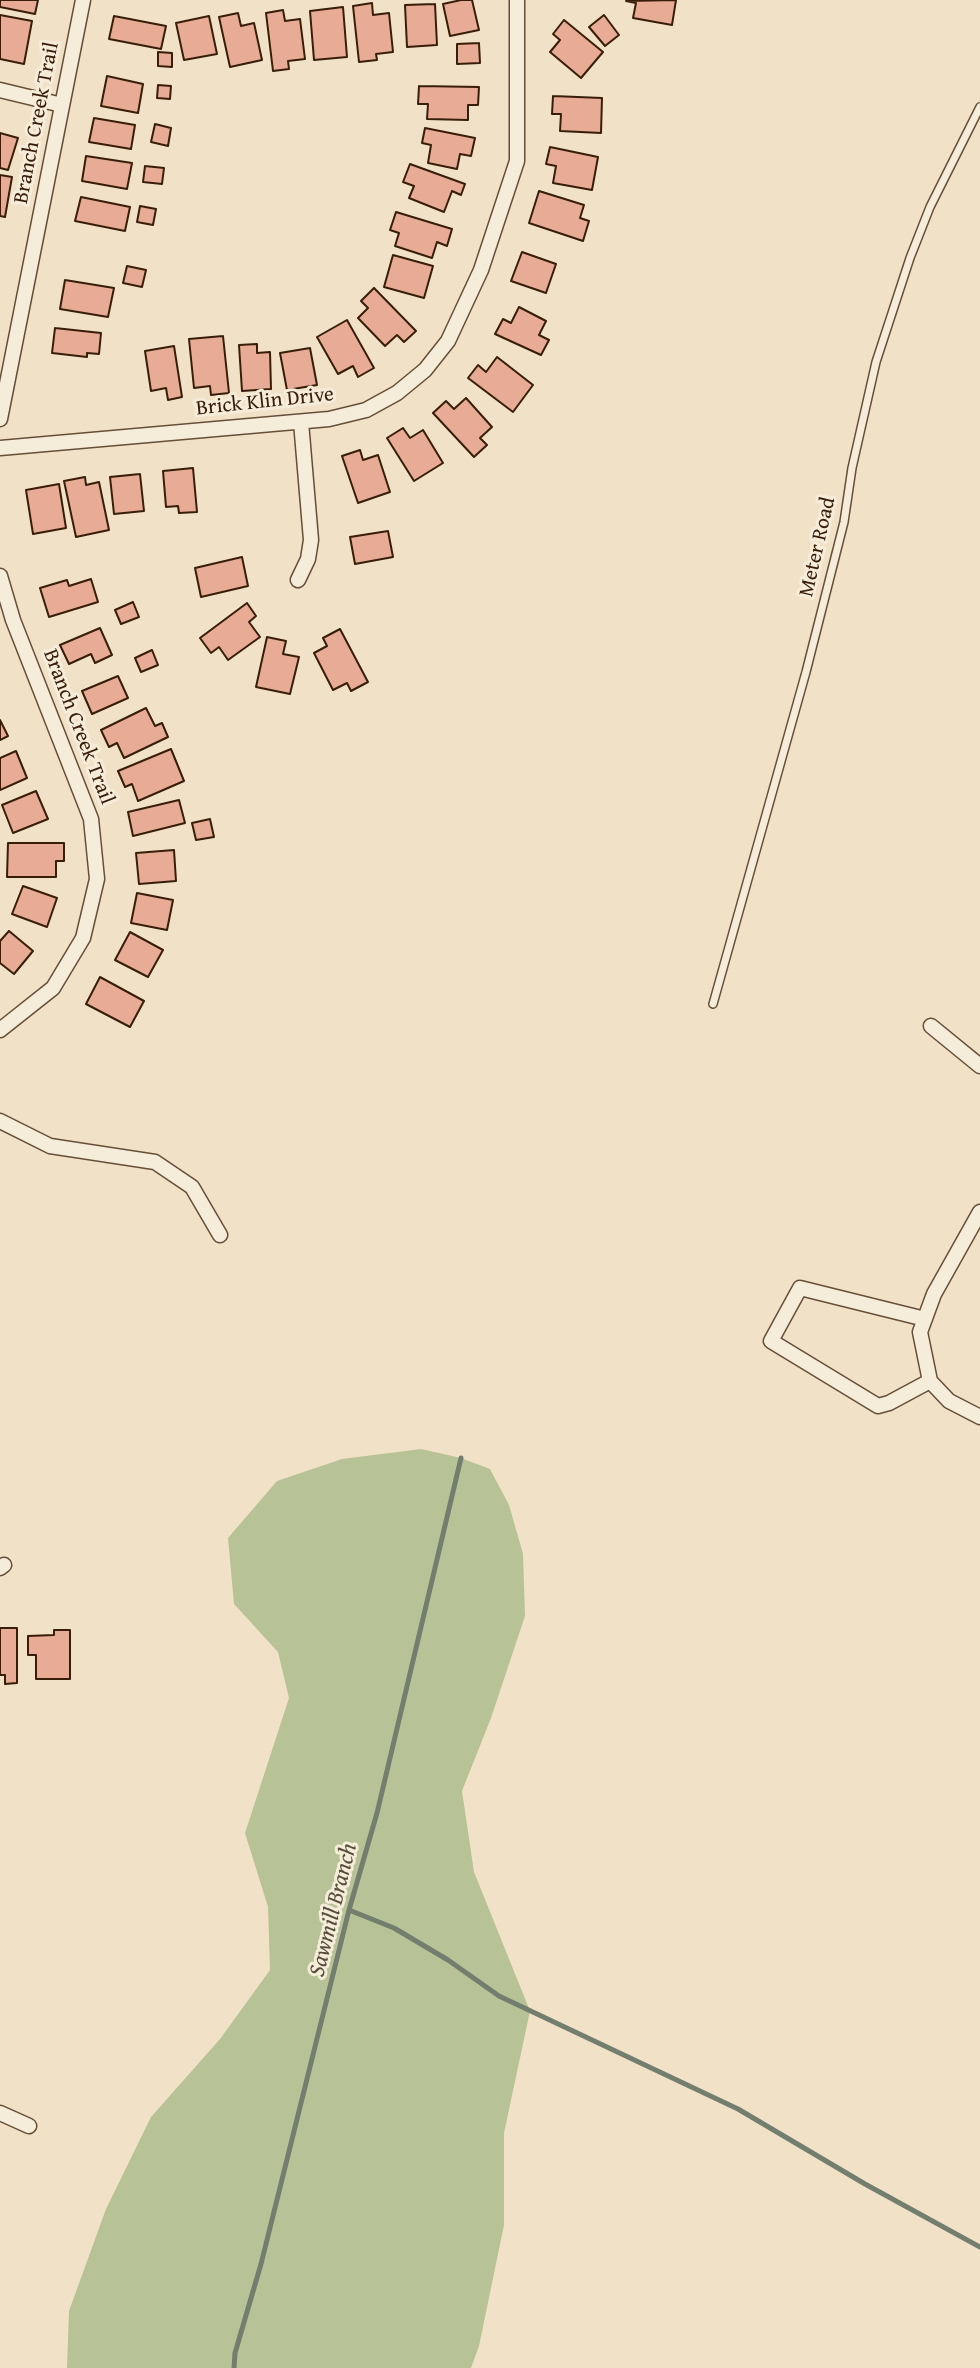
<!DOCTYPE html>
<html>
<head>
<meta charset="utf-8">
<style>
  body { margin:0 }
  canvas { display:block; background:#f1e1c6 }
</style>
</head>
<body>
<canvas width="980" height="2368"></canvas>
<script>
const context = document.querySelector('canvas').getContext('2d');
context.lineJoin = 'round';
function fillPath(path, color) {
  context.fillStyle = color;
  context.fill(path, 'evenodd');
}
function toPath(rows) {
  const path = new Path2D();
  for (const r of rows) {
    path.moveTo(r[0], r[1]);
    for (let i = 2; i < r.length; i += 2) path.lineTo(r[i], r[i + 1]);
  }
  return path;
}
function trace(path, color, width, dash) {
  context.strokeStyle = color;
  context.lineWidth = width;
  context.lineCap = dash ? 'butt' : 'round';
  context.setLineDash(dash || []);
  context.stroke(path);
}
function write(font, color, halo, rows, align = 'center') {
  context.font = font + ' "Gentium Book Plus",serif';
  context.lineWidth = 6;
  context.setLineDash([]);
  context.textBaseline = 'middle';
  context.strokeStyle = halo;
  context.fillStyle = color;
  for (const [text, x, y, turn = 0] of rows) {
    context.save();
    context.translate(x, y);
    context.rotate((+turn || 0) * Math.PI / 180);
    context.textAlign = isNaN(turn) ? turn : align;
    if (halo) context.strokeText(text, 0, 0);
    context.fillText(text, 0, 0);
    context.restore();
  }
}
const green = toPath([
  [421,1449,461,1458,490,1469,509,1505,523,1554,525,1616,491,1718,462,1791,474,1872,530,2011,504,2133,504,2225,479,2346,471,2368,67,2368,69,2311,106,2209,151,2117,220,2039,270,1970,268,1907,245,1833,289,1698,278,1652,234,1604,228,1538,277,1481,342,1459]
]);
const stream = toPath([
  [349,1910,394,1928,448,1960,499,1996,738,2109,865,2184,980,2247],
  [234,2368,235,2353,261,2264,349,1910,377,1813,461,1458]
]);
const building = toPath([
  [0,0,38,0,35,14,0,7,0,0],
  [461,0,472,0,479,30,450,36,443,4,461,0],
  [676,0,672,25,633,18,636,3,626,1,676,0],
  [372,3,373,15,389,13,393,52,376,54,377,60,359,62,353,6,372,3],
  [435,4,437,45,407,47,405,5,435,4],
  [343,7,347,57,314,60,310,11,343,7],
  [283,10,285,21,300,19,305,59,288,61,289,69,273,71,266,13,283,10],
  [238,13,241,26,254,23,262,60,230,67,219,17,238,13],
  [0,15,32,21,24,64,0,59,0,15],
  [604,15,619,35,605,46,589,27,604,15],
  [114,16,166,26,161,49,109,39,114,16],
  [209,16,217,54,184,60,176,23,209,16],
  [564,20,603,52,581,78,550,52,560,40,553,34,564,20],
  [479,43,480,63,457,64,457,44,479,43],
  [158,52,172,53,172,67,158,66,158,52],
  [107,76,143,84,138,113,101,106,107,76],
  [158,85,171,86,170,99,157,98,158,85],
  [419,86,479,87,478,105,468,105,468,120,427,119,428,104,418,104,419,86],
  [553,96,602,98,601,133,560,131,561,114,552,114,553,96],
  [94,118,135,125,131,149,89,142,94,118],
  [155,124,171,128,168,146,151,142,155,124],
  [425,128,475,138,471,156,460,154,457,169,428,163,431,145,422,143,425,128],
  [0,133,18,138,8,170,0,168,0,133],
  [550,147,598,157,592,190,553,183,556,166,546,164,550,147],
  [86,156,132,163,127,189,82,181,86,156],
  [410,164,465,184,461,195,452,191,444,212,409,198,414,186,403,182,410,164],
  [145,166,164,168,162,184,143,182,145,166],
  [0,175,12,177,5,217,0,216,0,175],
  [539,191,584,205,580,218,589,221,583,241,529,223,539,191],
  [81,197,130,207,125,231,75,221,81,197],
  [140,206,156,209,153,225,137,222,140,206],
  [396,212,452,229,447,246,437,242,432,258,395,246,399,233,390,230,396,212],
  [522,252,556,264,546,293,511,281,522,252],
  [393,255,433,266,424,298,384,287,393,255],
  [127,266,146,270,142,287,123,283,127,266],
  [65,280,114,288,108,317,60,309,65,280],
  [374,288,416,331,404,342,397,335,385,346,358,318,368,308,361,301,374,288],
  [519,307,546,321,539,335,549,340,541,355,495,334,503,319,511,323,519,307],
  [347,320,374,368,358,377,353,366,338,374,317,337,347,320],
  [55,328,101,333,99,354,87,353,87,357,52,353,55,328],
  [223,336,229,393,211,395,210,386,194,388,189,339,223,336],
  [257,344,257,353,270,352,271,389,242,391,239,345,257,344],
  [174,346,182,397,168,400,166,388,151,391,145,351,174,346],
  [310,348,317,385,287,390,280,353,310,348],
  [497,357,533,385,513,412,468,378,478,365,486,372,497,357],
  [466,398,492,427,480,438,487,445,474,457,433,413,446,401,454,409,466,398],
  [403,428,410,438,423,430,443,463,414,481,387,438,403,428],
  [360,450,363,460,378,455,390,492,358,503,342,456,360,450],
  [193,468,197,512,179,513,178,506,166,507,163,471,193,468],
  [140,474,144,511,114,514,110,477,140,474],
  [85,477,86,485,99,482,109,530,76,537,64,481,85,477],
  [59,484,66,528,33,534,26,490,59,484],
  [388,531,393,557,355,564,350,537,388,531],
  [242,557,248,586,201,597,195,568,242,557],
  [91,579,98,602,49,617,40,588,67,580,69,586,91,579],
  [133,602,139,617,121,624,115,610,133,602],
  [247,603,256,616,249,622,260,637,228,660,219,647,211,653,200,638,247,603],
  [100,628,112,655,95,663,91,654,69,664,60,645,100,628],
  [340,629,368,682,351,691,347,683,333,690,314,653,327,646,323,638,340,629],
  [267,637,286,641,283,654,299,657,290,694,256,687,267,637],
  [152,650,158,665,141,672,135,658,152,650],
  [118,676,128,698,92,714,82,691,118,676],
  [146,708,155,726,162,723,168,737,124,758,117,743,109,747,101,730,146,708],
  [0,720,8,736,0,740,0,720],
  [171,749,184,781,138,801,132,784,125,787,118,771,171,749],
  [16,751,27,778,0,790,0,758,16,751],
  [36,791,48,819,13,833,2,805,36,791],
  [179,800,185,823,133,836,128,812,179,800],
  [210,819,214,837,196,840,192,823,210,819],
  [8,843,64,843,64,861,56,861,56,877,7,877,8,843],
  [174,850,176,881,139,884,136,853,174,850],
  [23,886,57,898,47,927,12,914,23,886],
  [137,893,173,900,167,930,131,923,137,893],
  [9,931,33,951,14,974,0,963,0,941,9,931],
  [130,932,163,950,148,977,115,960,130,932],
  [100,977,144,1001,130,1027,86,1004,100,977],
  [0,1628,17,1628,17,1683,5,1684,5,1675,0,1675,0,1628],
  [54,1630,70,1630,70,1679,36,1679,36,1655,28,1655,28,1636,54,1635,54,1630]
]);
const lane = toPath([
  [713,1004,806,672,844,522,852,468,876,362,910,258,930,207,980,107]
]);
const street = toPath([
  [0,90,62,105],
  [0,419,83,0],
  [0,448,329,419,366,410,397,393,425,370,448,341,481,270,517,161,517,0],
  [0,576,13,620,91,819,97,879,83,938,53,988,0,1030],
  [298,580,308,559,311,540,301,422],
  [931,1026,980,1066],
  [0,1121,50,1146,155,1162,192,1187,220,1235],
  [980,1212,934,1294,920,1332,930,1381,949,1401,980,1417],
  [925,1319,800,1288,771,1341,878,1406,889,1403,930,1381],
  [0,1568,4,1565],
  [0,2113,29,2126]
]);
const streetNames = [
  ["Branch Creek Trail",37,123,-79],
  ["Brick Klin Drive",265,402,-6],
  ["Meter Road",818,547,-77],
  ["Branch Creek Trail",78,727,69]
];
const waterNames = [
  ["Sawmill Branch",334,1910,-76]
];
fillPath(green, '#b7c397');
trace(stream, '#737e6f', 5);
fillPath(building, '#e7ab96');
trace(building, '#381e08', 2);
trace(lane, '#664f38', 10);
trace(street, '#664f38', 17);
trace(lane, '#f6ecda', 7);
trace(street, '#f6ecda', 14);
write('21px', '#381e08', '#f6ecda', streetNames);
write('italic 23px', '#564e3b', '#f6ecda', waterNames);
</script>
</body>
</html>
